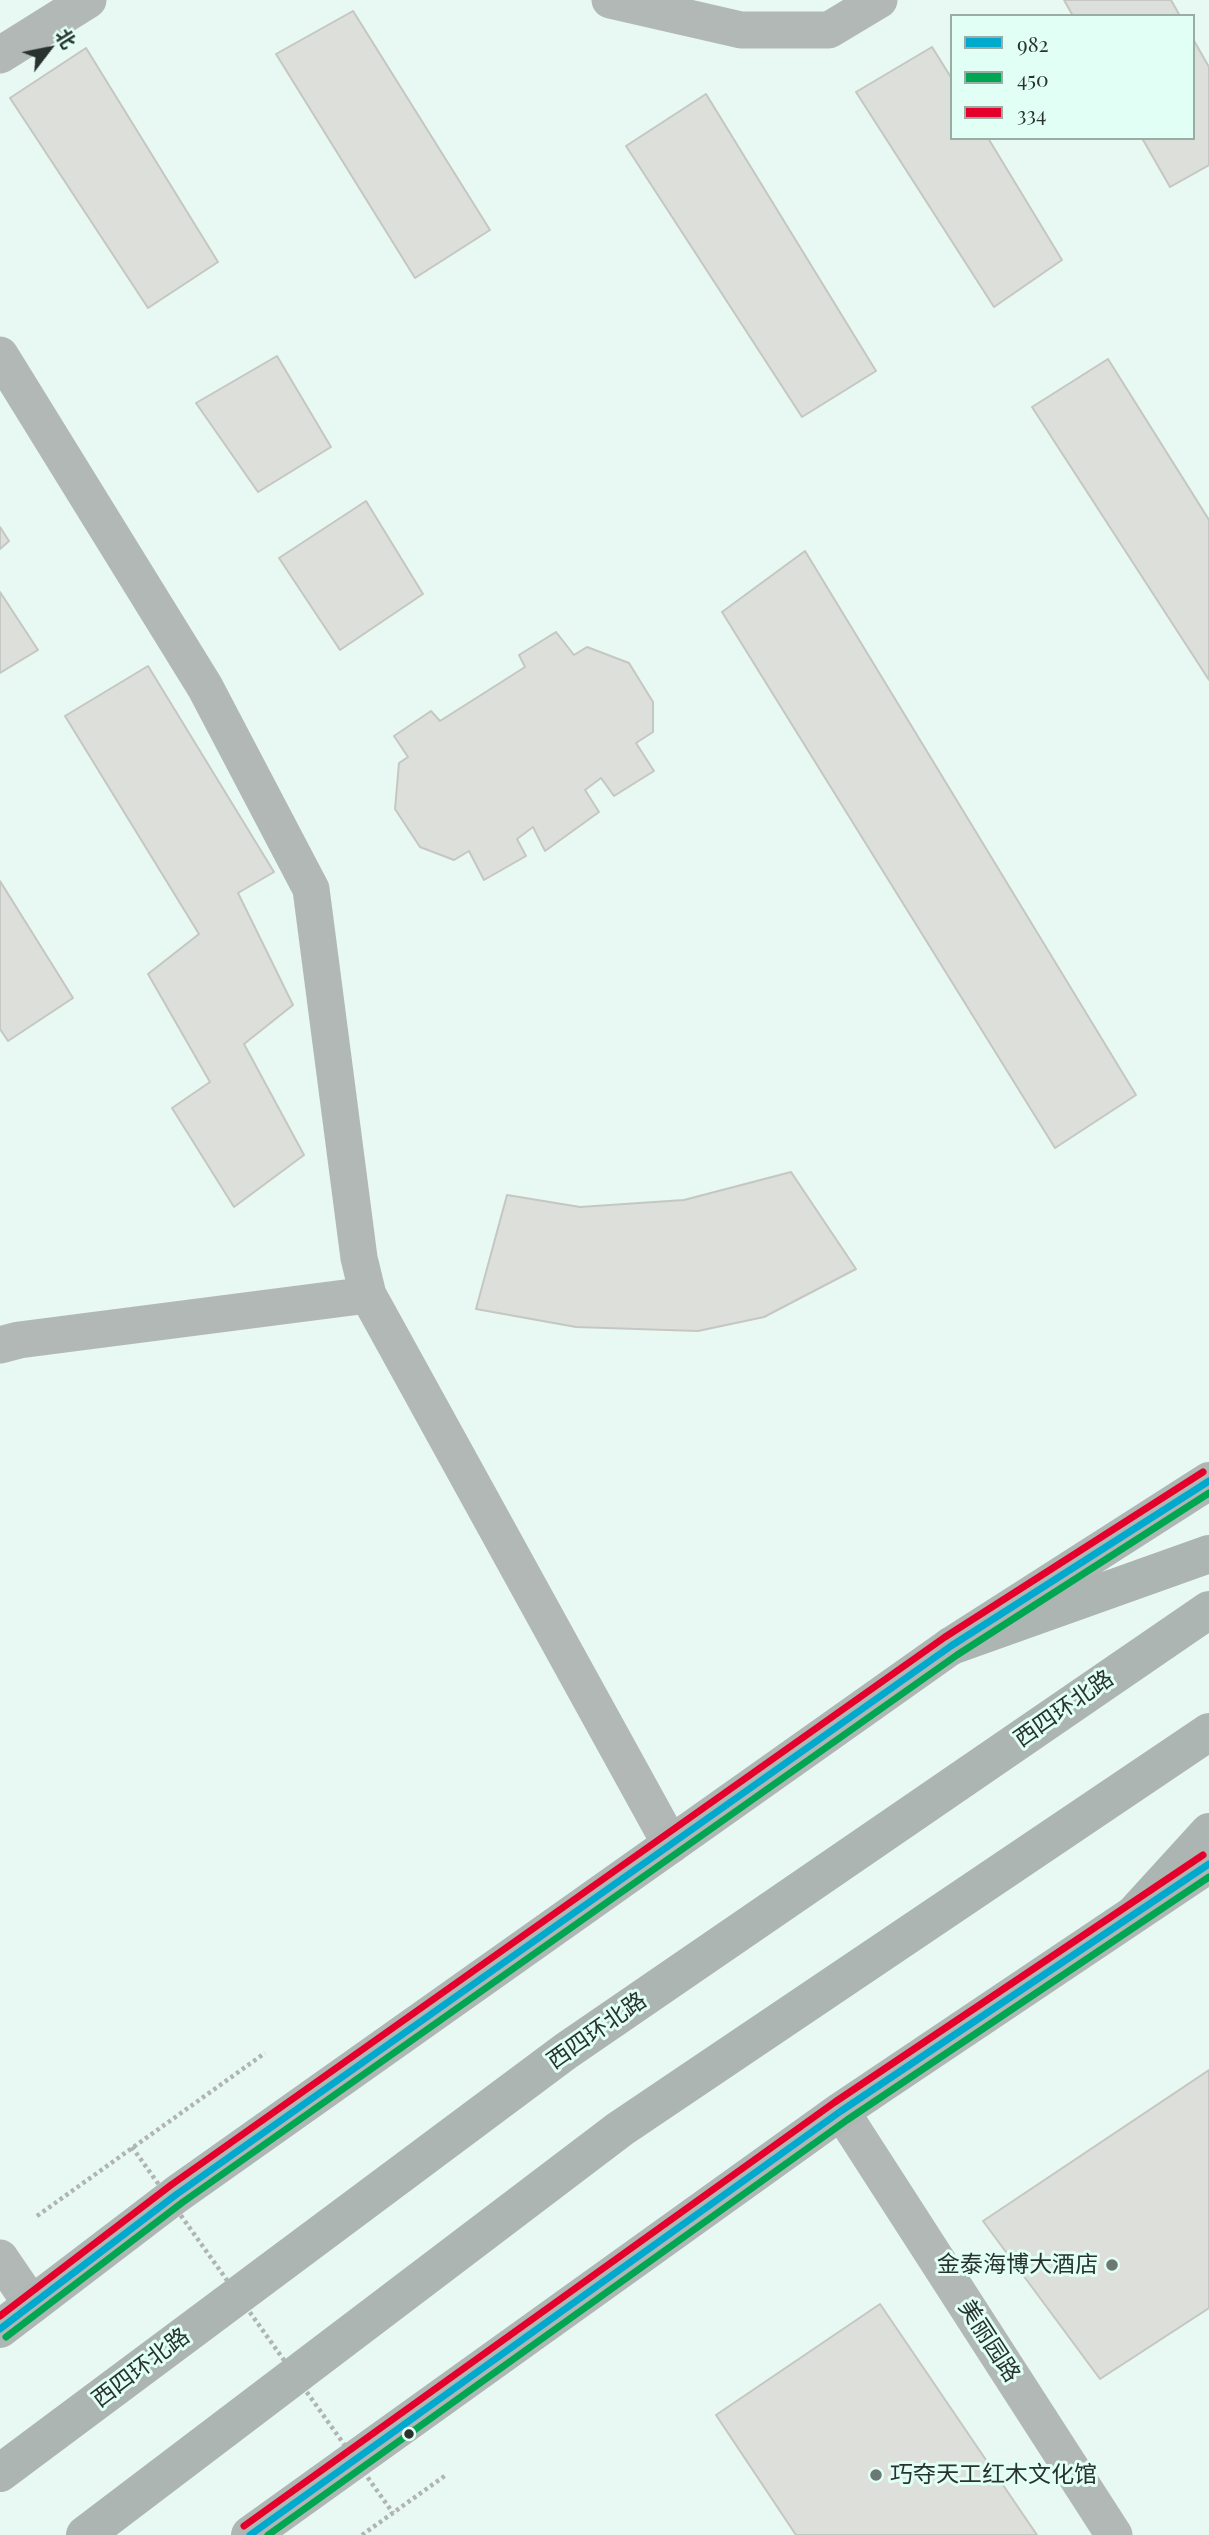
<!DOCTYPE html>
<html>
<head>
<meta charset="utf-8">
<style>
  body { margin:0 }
  #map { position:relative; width:1209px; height:2535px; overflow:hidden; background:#e8f8f2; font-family:"Playfair Display","Noto Sans SC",serif }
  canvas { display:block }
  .legend { position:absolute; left:950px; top:14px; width:245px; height:126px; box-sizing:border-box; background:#e1fff4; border:2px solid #97ada5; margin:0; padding:9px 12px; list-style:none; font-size:21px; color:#28332f }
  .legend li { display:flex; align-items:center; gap:14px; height:35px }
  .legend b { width:35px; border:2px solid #97ada5 }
  .north { position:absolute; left:14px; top:14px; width:70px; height:70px; -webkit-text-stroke:5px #e1fff4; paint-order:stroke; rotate:58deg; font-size:19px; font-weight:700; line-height:28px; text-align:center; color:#28332f }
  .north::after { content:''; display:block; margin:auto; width:24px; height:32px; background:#28332f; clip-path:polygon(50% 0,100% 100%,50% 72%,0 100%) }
</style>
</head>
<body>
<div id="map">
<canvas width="1209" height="2535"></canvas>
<ul class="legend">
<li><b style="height:9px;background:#00a9ce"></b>982</li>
<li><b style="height:9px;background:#00a651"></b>450</li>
<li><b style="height:9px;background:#e4002b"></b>334</li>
</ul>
<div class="north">北</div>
</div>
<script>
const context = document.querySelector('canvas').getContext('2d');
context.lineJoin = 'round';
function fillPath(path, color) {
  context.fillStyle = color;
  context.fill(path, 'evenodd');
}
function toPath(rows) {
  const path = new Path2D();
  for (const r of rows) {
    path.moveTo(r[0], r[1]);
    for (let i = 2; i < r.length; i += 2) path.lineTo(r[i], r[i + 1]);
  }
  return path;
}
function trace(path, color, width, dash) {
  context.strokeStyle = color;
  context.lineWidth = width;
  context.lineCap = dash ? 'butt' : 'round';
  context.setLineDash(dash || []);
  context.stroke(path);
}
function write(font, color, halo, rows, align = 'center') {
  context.font = font + ' "Playfair Display","Noto Sans SC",serif';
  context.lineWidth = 6;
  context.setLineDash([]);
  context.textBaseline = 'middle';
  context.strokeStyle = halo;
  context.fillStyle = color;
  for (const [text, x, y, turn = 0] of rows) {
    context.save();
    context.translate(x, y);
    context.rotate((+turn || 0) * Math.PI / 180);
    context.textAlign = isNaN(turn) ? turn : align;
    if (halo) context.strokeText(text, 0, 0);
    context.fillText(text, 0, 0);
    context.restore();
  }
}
const building = toPath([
  [1064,0,1171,0,1180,16,1073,16,1064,0],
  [353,11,490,230,415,278,276,54,353,11],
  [1193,39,1209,67,1209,165,1170,187,1142,138,1193,138,1193,39],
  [932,47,952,79,952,138,988,138,1062,260,994,307,856,92,932,47],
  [86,48,218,262,148,308,10,98,86,48],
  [706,94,876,371,802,417,626,146,706,94],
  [277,356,331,447,258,492,196,403,277,356],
  [1108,359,1209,520,1209,680,1032,407,1108,359],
  [366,501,423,594,340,650,279,558,366,501],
  [0,527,9,541,0,549,0,527],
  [805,551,1136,1095,1055,1148,722,612,805,551],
  [0,592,38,650,0,673,0,592],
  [556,632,574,655,587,647,629,663,653,702,653,732,636,743,654,771,614,796,601,778,585,790,599,812,545,851,533,827,517,839,526,856,484,880,469,851,454,860,420,847,395,809,399,763,408,757,394,736,431,711,440,721,525,667,519,655,556,632],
  [148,666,274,872,238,893,293,1005,244,1044,304,1155,234,1207,172,1108,210,1082,148,974,199,934,65,716,148,666],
  [0,881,73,998,8,1041,0,1029,0,881],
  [791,1172,856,1269,764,1317,698,1331,576,1327,476,1309,507,1195,580,1207,684,1200,791,1172],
  [1209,2070,1209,2308,1100,2379,983,2221,1209,2070],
  [880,2304,1037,2535,796,2535,716,2415,880,2304]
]);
const path = toPath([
  [37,2216,265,2053],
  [362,2535,446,2475]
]);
const street = toPath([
  [610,0,741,30,829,30,879,0],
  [0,55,88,0],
  [0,355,205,687,311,889,359,1258,368,1295,671,1845],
  [0,1345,19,1340,368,1295],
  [841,2111,1114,2535],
  [0,2258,32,2305]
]);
const secondary = toPath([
  [0,2329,177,2194,951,1646,1209,1481],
  [250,2535,841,2111,1209,1864]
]);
const highway = toPath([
  [951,1646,1209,1554],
  [1136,1912,1209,1832],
  [0,2473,566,2051,1209,1610],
  [85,2535,620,2129,1209,1732]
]);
const pathBridge = toPath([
  [132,2147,393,2513]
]);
const bus1 = toPath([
  [0,2329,177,2194,951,1646,1209,1481],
  [250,2535,841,2111,1209,1864]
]);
const bus2 = toPath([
  [6,2337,183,2202,957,1655,1209,1493],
  [268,2535,847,2120,1209,1877]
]);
const bus3 = toPath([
  [0,2316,171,2185,945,1637,1203,1472],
  [244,2526,835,2102,1203,1855]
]);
const markers = [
  [1112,2265,7,"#6b7873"],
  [409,2434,6,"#28332f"],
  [876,2475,7,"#6b7873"]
];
const streetNames = [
  ["西四环北路",1064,1709,-35],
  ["西四环北路",597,2031,-35],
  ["美丽园路",989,2341,57],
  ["西四环北路",141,2368,-37]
];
const poiNames = [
  ["金泰海博大酒店",1098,2265],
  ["巧夺天工红木文化馆",890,2475,"left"]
];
fillPath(building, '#dddfda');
trace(building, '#c5c7c2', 2);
trace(path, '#aeb5b2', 4.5, [3.5, 3.5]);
trace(street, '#b2b8b6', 37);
trace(secondary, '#afb7b4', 38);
trace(highway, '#acb5b1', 38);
trace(pathBridge, '#aeb5b2', 4.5, [3.5, 3.5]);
trace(bus1, '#00a9ce', 7);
trace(bus2, '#00a651', 7);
trace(bus3, '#e4002b', 7);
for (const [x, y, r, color] of markers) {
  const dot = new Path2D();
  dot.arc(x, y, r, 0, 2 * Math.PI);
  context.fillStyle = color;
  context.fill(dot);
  trace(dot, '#e1fff4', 2.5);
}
write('23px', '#28332f', '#e1fff4', streetNames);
write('23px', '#28332f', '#e1fff4', poiNames, 'right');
</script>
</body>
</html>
